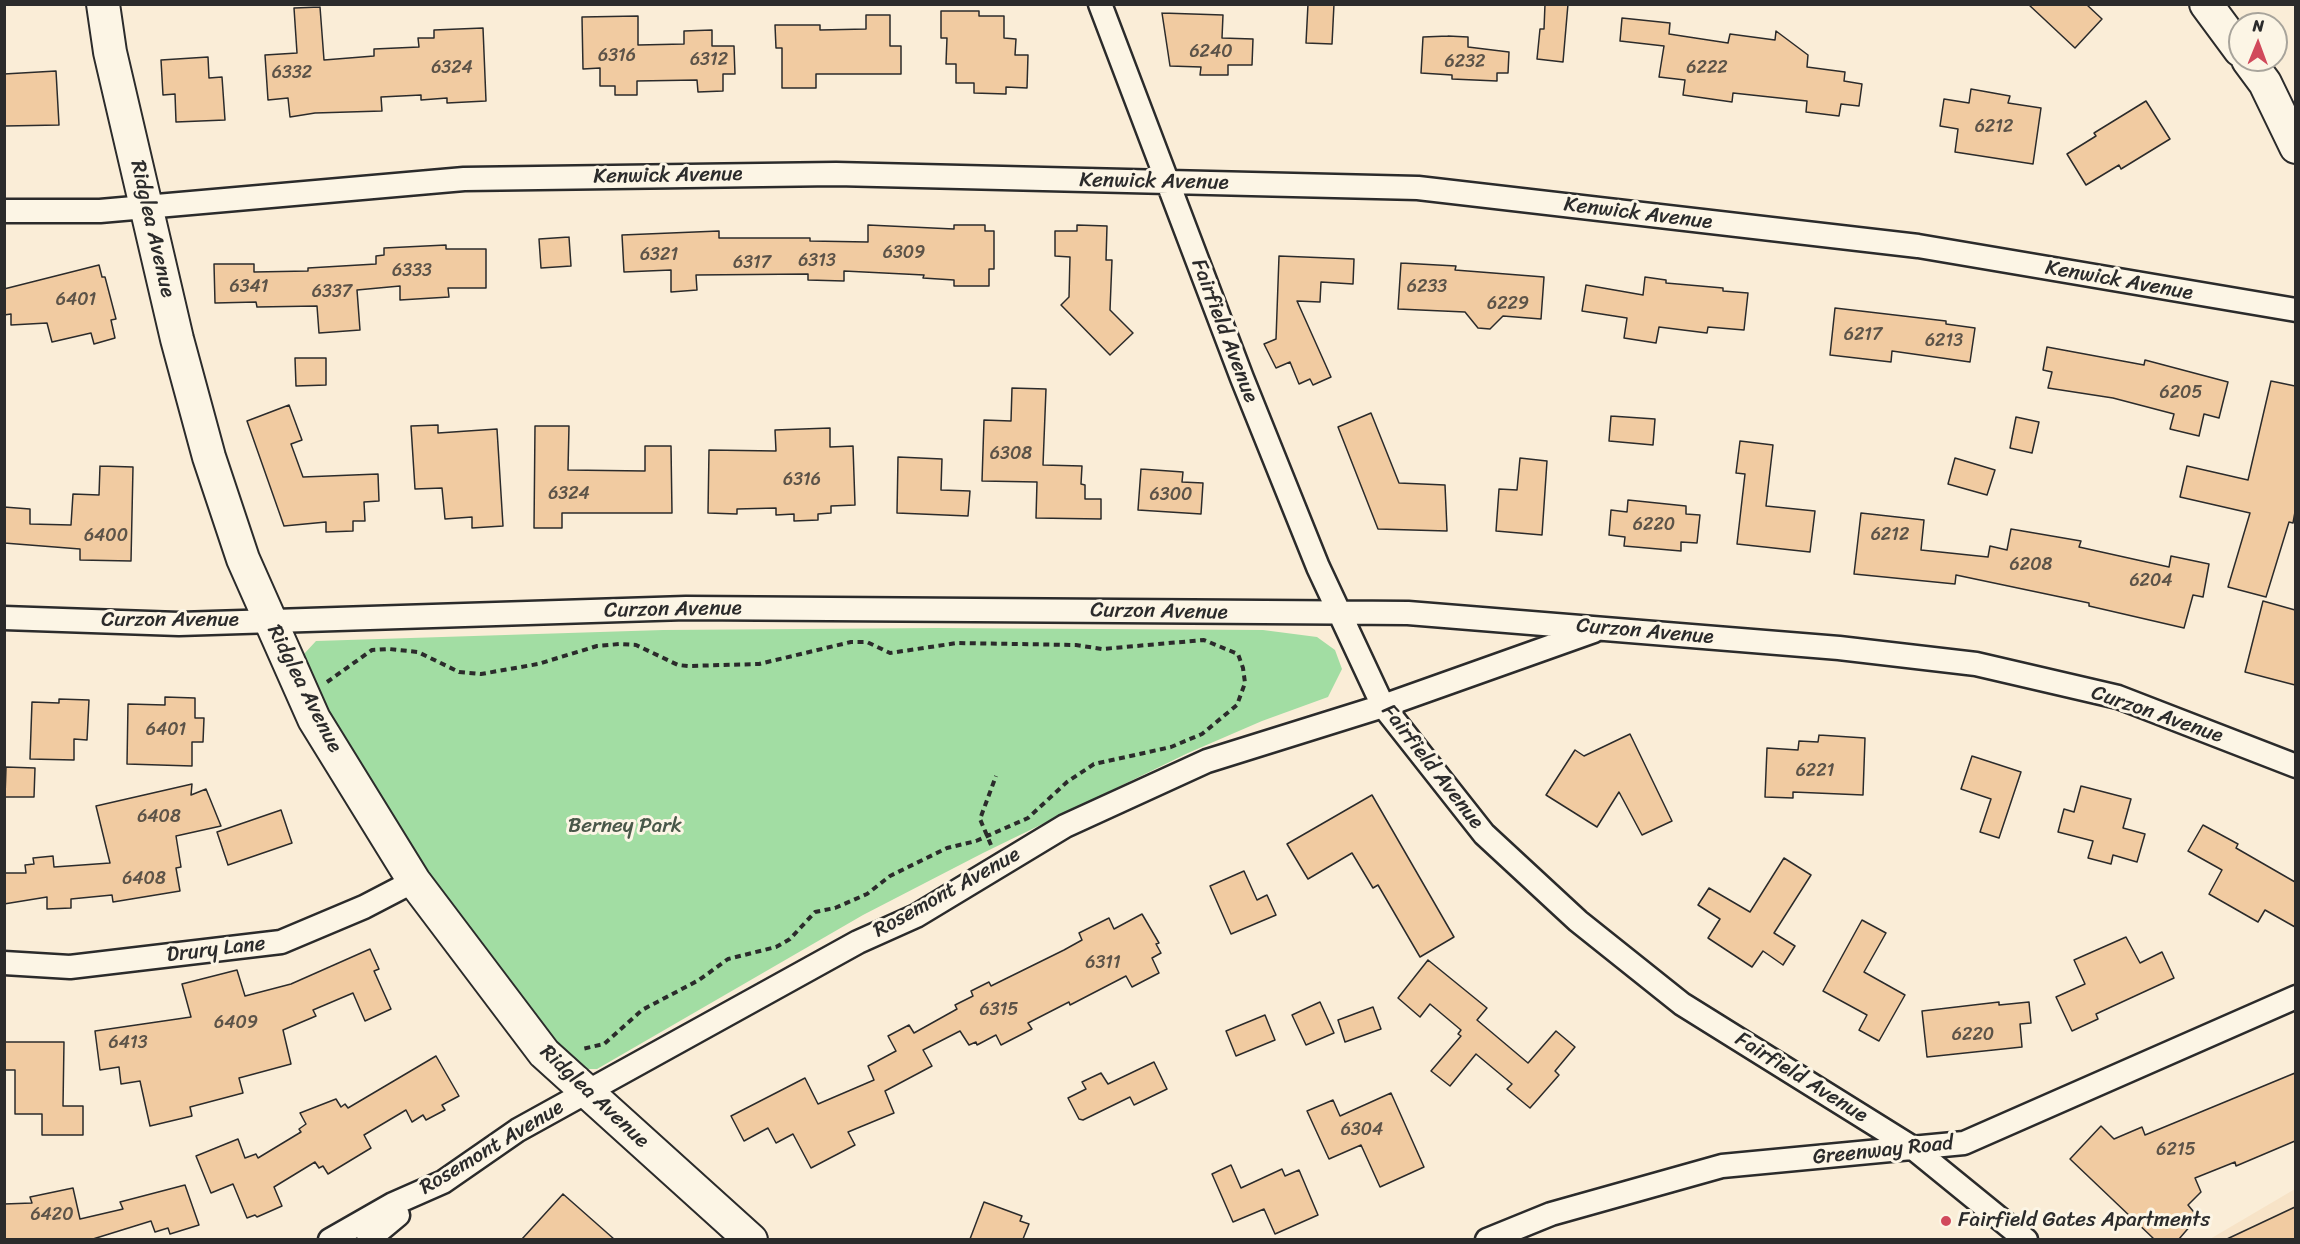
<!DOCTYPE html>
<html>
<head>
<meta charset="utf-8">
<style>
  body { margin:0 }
  #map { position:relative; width:2300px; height:1244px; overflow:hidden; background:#faedd7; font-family:Sriracha,sans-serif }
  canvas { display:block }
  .frame { position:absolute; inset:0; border:6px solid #2b2b2b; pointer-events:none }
  .north { position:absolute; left:2228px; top:12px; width:60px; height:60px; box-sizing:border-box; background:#fcf5e5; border:2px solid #a8a49b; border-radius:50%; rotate:1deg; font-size:16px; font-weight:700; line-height:24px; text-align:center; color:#2b2b2b }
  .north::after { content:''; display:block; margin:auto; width:21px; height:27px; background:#d1495b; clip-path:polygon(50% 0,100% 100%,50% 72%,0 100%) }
</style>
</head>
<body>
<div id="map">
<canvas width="2300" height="1244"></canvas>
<div class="frame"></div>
<div class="north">N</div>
</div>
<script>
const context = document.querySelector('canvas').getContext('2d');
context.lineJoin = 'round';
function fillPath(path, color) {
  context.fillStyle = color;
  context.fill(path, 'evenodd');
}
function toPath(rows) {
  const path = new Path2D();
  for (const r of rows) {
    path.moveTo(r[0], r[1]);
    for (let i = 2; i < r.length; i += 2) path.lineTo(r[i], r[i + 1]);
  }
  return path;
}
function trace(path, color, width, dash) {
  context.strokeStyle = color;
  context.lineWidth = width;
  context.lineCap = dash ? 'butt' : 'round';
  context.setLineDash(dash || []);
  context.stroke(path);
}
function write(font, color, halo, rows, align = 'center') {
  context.font = font + ' Sriracha,sans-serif';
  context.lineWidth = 6;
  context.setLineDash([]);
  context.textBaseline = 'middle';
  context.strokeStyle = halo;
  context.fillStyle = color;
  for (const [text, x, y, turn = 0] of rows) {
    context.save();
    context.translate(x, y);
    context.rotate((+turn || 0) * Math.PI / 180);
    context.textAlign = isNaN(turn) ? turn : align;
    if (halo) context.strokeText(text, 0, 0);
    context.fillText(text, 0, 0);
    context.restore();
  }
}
const built = toPath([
  [2295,1189,2295,1239,2210,1239]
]);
const green = toPath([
  [937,628,1263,630,1317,637,1335,650,1342,669,1328,697,1262,721,1188,753,983,853,863,915,597,1069,581,1069,562,1054,469,947,320,709,304,661,304,654,316,641,663,630]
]);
const building = toPath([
  [1308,4,1334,4,1332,44,1306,43,1308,4],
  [1545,4,1568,4,1563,62,1537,59,1540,29,1544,29,1545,4],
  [2028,4,2086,4,2102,19,2075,48,2028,4],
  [320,7,324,60,374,56,374,49,419,47,418,38,434,38,434,30,483,28,486,101,447,103,447,98,421,100,421,95,381,97,382,111,315,113,290,117,288,98,268,100,265,55,297,53,294,8,320,7],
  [941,11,979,11,979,16,1004,16,1004,38,1016,39,1015,55,1028,55,1027,88,1006,87,1006,94,974,93,974,83,956,83,956,64,946,64,947,38,941,38,941,11],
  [1162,13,1223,15,1222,38,1253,39,1252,65,1228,65,1228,75,1200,75,1201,67,1170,66,1162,13],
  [866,15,890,15,890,46,901,46,901,74,816,74,816,88,782,88,782,48,776,48,775,25,820,25,820,30,866,29,866,15],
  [638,16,638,45,684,44,684,31,712,30,712,46,734,46,735,74,723,74,723,91,698,92,697,80,637,81,637,95,615,95,615,86,600,86,600,68,583,69,582,17,638,16],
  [1622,18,1670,23,1669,34,1728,43,1730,34,1775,40,1776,31,1808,55,1807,67,1845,72,1844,81,1862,84,1859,106,1841,104,1839,116,1806,112,1807,101,1733,93,1732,102,1683,95,1685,80,1659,77,1664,46,1620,41,1622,18],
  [1448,36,1468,37,1468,47,1509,52,1508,73,1497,73,1497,81,1452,79,1452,75,1421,73,1423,37,1448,36],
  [208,57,209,78,222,77,225,120,176,122,175,94,163,95,161,60,208,57],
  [56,71,59,125,5,126,4,74,56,71],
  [1971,89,2010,96,2008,103,2041,108,2033,164,1955,152,1958,129,1940,126,1944,99,1969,103,1971,89],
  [2146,101,2170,139,2121,169,2119,165,2086,185,2067,154,2096,136,2094,133,2146,101],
  [868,225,954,229,954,225,985,225,985,231,994,231,994,269,989,269,989,286,954,286,954,280,923,278,924,275,844,271,844,281,808,280,808,274,696,275,697,290,671,292,671,270,624,272,622,235,719,231,719,238,810,238,810,241,868,242,868,225],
  [1077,225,1107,226,1106,260,1112,260,1110,310,1133,333,1110,355,1061,305,1069,297,1070,257,1055,256,1055,231,1077,231,1077,225],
  [569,237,571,266,541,268,539,239,569,237],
  [446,245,446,249,486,249,486,288,448,288,449,297,400,300,400,286,357,290,360,330,319,333,317,306,257,307,256,302,215,303,214,264,254,264,254,272,308,271,308,268,376,264,376,256,384,255,384,248,446,245],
  [1279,256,1354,259,1353,284,1321,282,1320,302,1297,301,1331,377,1313,385,1310,379,1299,384,1290,362,1276,368,1264,344,1276,339,1279,256],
  [1401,263,1456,266,1455,270,1544,277,1541,319,1503,316,1490,329,1478,328,1465,312,1398,309,1401,263],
  [99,265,102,277,105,277,116,319,111,320,115,338,94,344,91,333,52,342,47,323,11,325,11,314,4,315,4,289,99,265],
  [1645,277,1666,280,1666,283,1723,288,1723,291,1748,293,1744,330,1708,327,1707,333,1659,327,1656,343,1624,338,1627,318,1582,311,1586,285,1643,295,1645,277],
  [1835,308,1946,321,1946,324,1975,328,1970,362,1892,351,1891,362,1830,355,1835,308],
  [2047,347,2144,365,2145,360,2228,382,2219,418,2204,414,2199,436,2170,429,2174,414,2113,398,2048,388,2052,372,2043,370,2047,347],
  [295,358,326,358,326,385,296,386,295,358],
  [2271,381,2295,386,2295,512,2293,523,2289,522,2266,597,2228,587,2250,513,2180,497,2187,466,2248,480,2271,381],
  [1012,388,1046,389,1043,465,1082,466,1081,484,1085,485,1085,499,1101,499,1101,519,1036,518,1037,482,982,481,984,420,1011,421,1012,388],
  [289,405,302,440,291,444,303,477,378,474,379,501,364,502,365,521,353,521,353,531,326,532,326,522,284,526,247,421,289,405],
  [1371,413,1399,483,1445,485,1447,531,1378,529,1338,427,1371,413],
  [1611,416,1655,419,1653,445,1609,441,1611,416],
  [2016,417,2039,422,2032,453,2010,448,2016,417],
  [438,425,438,433,497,429,503,526,472,528,472,517,445,519,442,488,415,489,411,426,438,425],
  [535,426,569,426,568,470,645,471,645,446,671,446,672,513,562,513,562,528,534,528,535,426],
  [830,428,830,447,853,446,855,505,831,506,831,513,818,514,818,520,794,521,794,514,776,515,776,508,737,509,737,514,708,513,709,450,776,451,775,430,830,428],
  [1740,441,1773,445,1766,506,1815,511,1810,552,1737,544,1745,474,1736,473,1740,441],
  [898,457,942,459,941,490,970,491,968,516,897,513,898,457],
  [1520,458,1547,461,1542,535,1496,531,1499,489,1517,490,1520,458],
  [1955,458,1995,470,1987,495,1948,484,1955,458],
  [100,466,133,467,131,561,80,560,80,549,4,543,4,507,30,509,30,524,71,525,73,494,99,495,100,466],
  [1141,469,1183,472,1182,482,1203,483,1201,514,1138,510,1141,469],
  [1628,500,1686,506,1686,514,1700,515,1697,543,1681,542,1681,551,1624,546,1625,537,1609,535,1611,510,1627,512,1628,500],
  [1861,513,1924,520,1921,550,1988,557,1990,546,2007,550,2011,529,2081,541,2079,547,2169,567,2171,556,2209,564,2203,597,2193,595,2184,628,2089,606,2089,603,1956,575,1955,584,1854,574,1861,513],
  [2263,601,2295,610,2295,685,2245,672,2263,601],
  [165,697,195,698,195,718,204,718,203,742,192,742,192,766,127,764,128,704,165,705,165,697],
  [59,699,89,700,87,740,74,739,74,760,30,759,32,702,59,703,59,699],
  [1630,734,1672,821,1642,835,1619,792,1597,827,1546,795,1575,750,1584,756,1630,734],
  [1819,735,1865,738,1863,795,1793,792,1793,798,1765,797,1767,748,1798,750,1799,741,1818,742,1819,735],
  [1972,756,2021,772,1999,838,1980,832,1991,799,1961,789,1972,756],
  [6,767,35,768,34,797,5,797,6,767],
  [192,784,191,795,206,789,221,826,176,836,181,867,176,868,180,891,113,902,112,895,71,899,71,908,47,909,47,897,4,904,4,873,26,873,25,865,34,864,33,858,53,856,54,867,110,863,96,806,192,784],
  [2081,786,2131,799,2123,828,2145,834,2137,862,2113,855,2111,864,2088,858,2093,841,2058,832,2064,809,2074,812,2081,786],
  [1372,795,1454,937,1420,957,1378,885,1373,888,1352,853,1308,879,1287,844,1372,795],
  [281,810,292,843,228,865,217,832,281,810],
  [2203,825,2238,844,2236,848,2295,882,2295,927,2265,910,2258,922,2209,894,2222,870,2188,851,2203,825],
  [1784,858,1811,875,1774,933,1795,946,1783,965,1763,951,1752,967,1708,938,1720,919,1698,905,1709,888,1750,912,1784,858],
  [1244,871,1257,900,1267,895,1276,915,1231,934,1210,886,1244,871],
  [1142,914,1159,943,1156,944,1161,953,1152,958,1159,973,1132,987,1126,976,1070,1005,1069,1002,1028,1023,1032,1029,1001,1045,996,1035,977,1045,976,1042,969,1045,960,1031,923,1050,932,1066,885,1091,894,1113,848,1132,855,1145,811,1168,793,1134,776,1143,768,1128,744,1141,731,1116,805,1078,818,1104,874,1080,868,1066,896,1051,888,1036,909,1025,914,1033,957,1009,955,1005,973,996,971,991,989,982,991,986,1064,950,1082,940,1079,933,1109,918,1114,929,1142,914],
  [1862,920,1886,933,1864,972,1905,995,1879,1041,1859,1030,1867,1015,1823,991,1862,920],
  [2126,937,2140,963,2162,952,2174,978,2096,1014,2098,1019,2072,1031,2056,997,2085,984,2074,960,2126,937],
  [370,949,379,969,374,971,391,1009,365,1021,353,993,313,1010,316,1016,283,1030,291,1064,239,1078,243,1093,190,1107,192,1116,150,1126,140,1081,121,1084,119,1067,100,1070,95,1031,191,1017,182,984,237,970,245,996,291,984,370,949],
  [1428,960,1487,1008,1477,1020,1528,1063,1556,1031,1575,1047,1555,1071,1559,1075,1530,1108,1507,1089,1512,1084,1476,1054,1450,1086,1431,1071,1461,1036,1458,1034,1461,1030,1430,1004,1420,1017,1398,998,1428,960],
  [1320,1002,1334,1033,1306,1045,1292,1015,1320,1002],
  [1999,1002,1999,1005,2029,1002,2031,1023,2020,1024,2022,1047,1927,1057,1922,1011,1999,1002],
  [1373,1007,1381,1029,1345,1042,1338,1020,1373,1007],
  [1265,1015,1275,1040,1236,1056,1226,1031,1265,1015],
  [4,1042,64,1042,63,1106,83,1106,83,1135,42,1135,42,1114,15,1114,15,1070,4,1070,4,1042],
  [436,1056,459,1096,442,1105,445,1110,426,1120,423,1115,412,1122,406,1110,364,1135,371,1148,328,1174,323,1166,319,1168,315,1162,274,1187,282,1206,257,1217,255,1215,247,1218,233,1184,211,1193,196,1156,238,1139,245,1158,256,1154,258,1158,301,1132,299,1129,306,1124,300,1113,336,1099,341,1107,345,1104,348,1108,436,1056],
  [1154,1062,1167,1089,1134,1105,1130,1097,1083,1120,1079,1119,1068,1098,1086,1089,1082,1082,1101,1073,1108,1084,1154,1062],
  [2295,1073,2295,1141,2236,1166,2235,1162,2195,1178,2201,1192,2188,1205,2198,1217,2179,1239,2154,1239,2070,1159,2101,1126,2114,1139,2142,1127,2145,1135,2295,1073],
  [1391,1093,1424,1167,1380,1187,1361,1145,1329,1159,1307,1111,1333,1100,1340,1116,1391,1093],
  [1231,1165,1241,1188,1282,1169,1285,1176,1299,1170,1318,1215,1275,1234,1264,1209,1233,1222,1212,1174,1231,1165],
  [185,1185,199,1225,170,1234,168,1228,155,1232,151,1221,93,1239,4,1239,4,1204,32,1203,30,1197,73,1188,80,1219,123,1209,120,1202,185,1185],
  [563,1194,614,1239,522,1239,563,1194],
  [984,1202,1022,1216,1020,1221,1029,1224,1023,1239,970,1239,984,1202],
  [2295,1207,2295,1239,2227,1239,2295,1207]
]);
const path = toPath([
  [327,682,372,650,389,649,418,652,459,672,481,674,538,664,597,646,620,644,636,645,678,665,688,666,759,664,851,642,867,642,890,653,957,643,1076,645,1102,649,1204,640,1238,654,1243,668,1245,683,1237,705,1202,734,1171,747,1094,764,1067,782,1028,818,976,841,947,848,890,876,867,894,835,908,815,912,790,939,776,947,728,959,699,980,642,1010,604,1044,582,1049],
  [991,845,980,819,996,776]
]);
const street = toPath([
  [1100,4,1242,378,1318,567,1383,706,1484,834,1578,921,1682,1004,1913,1148,2026,1240],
  [4,211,100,211,464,179,836,174,1418,188,1918,246,2296,310],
  [4,618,179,624,686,608,1408,613,1839,648,1976,664,2118,697,2296,766],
  [4,963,70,967,281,942,364,907,414,881],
  [330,1240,393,1204,443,1182,518,1130,858,942,916,916,1065,826,1207,761,1383,706,1594,631],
  [368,1240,398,1215],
  [1487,1240,1551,1214,1722,1166,1964,1143,2296,997]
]);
const secondary = toPath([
  [103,4,110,52,177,339,209,457,243,559,314,719,414,881,544,1053,751,1240],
  [2206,4,2240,50],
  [2248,60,2265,83,2296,147]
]);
const markers = [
  [1946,1221,6,"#d1495b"]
];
const numberNames = [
  ["6240",1211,52],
  ["6316",617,56],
  ["6312",709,60],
  ["6232",1465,62],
  ["6324",452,68],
  ["6222",1707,68],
  ["6332",292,73],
  ["6212",1994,127],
  ["6309",904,253],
  ["6321",659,255],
  ["6313",817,261],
  ["6317",752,263],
  ["6333",412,271],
  ["6341",249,287],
  ["6233",1427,287],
  ["6337",332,292],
  ["6401",76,300],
  ["6229",1508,304],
  ["6217",1863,335],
  ["6213",1944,341],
  ["6205",2181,393],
  ["6308",1011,454],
  ["6316",802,480],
  ["6324",569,494],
  ["6300",1171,495],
  ["6220",1654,525],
  ["6212",1890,535],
  ["6400",106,536],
  ["6208",2031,565],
  ["6204",2151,581],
  ["6401",166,730],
  ["6221",1815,771],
  ["6408",159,817],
  ["6408",144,879],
  ["6311",1103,963],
  ["6315",999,1010],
  ["6409",236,1023],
  ["6220",1973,1035],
  ["6413",128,1043],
  ["6304",1362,1130],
  ["6215",2176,1150],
  ["6420",52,1215]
];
const streetNames = [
  ["Kenwick Avenue",668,176,-1],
  ["Kenwick Avenue",1154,182,1],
  ["Kenwick Avenue",1638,214,7],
  ["Ridglea Avenue",152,229,77],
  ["Kenwick Avenue",2119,281,10],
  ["Fairfield Avenue",1224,331,69],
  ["Curzon Avenue",673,610,-1],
  ["Curzon Avenue",1159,612,1],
  ["Curzon Avenue",170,621],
  ["Curzon Avenue",1645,632,5],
  ["Ridglea Avenue",304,689,63],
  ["Curzon Avenue",2157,715,19],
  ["Fairfield Avenue",1432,767,52],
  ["Rosemont Avenue",947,893,-29],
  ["Drury Lane",216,950,-7],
  ["Fairfield Avenue",1801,1078,32],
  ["Ridglea Avenue",594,1097,43],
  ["Rosemont Avenue",492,1148,-31],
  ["Greenway Road",1883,1151,-6]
];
const parkNames = [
  ["Berney Park",625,827]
];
const poiNames = [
  ["Fairfield Gates Apartments",1958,1221]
];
fillPath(built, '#f7e3c7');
fillPath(green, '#a2dda3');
fillPath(building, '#f1cba1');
trace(building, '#2b2b2b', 1.5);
trace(street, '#2b2b2b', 27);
trace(secondary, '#2b2b2b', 36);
trace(path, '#2b2b2b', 4, [6, 4.5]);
trace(street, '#fcf5e5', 22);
trace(secondary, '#fcf5e5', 32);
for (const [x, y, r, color] of markers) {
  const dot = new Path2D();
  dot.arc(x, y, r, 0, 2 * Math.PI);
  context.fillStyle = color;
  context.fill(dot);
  trace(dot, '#fcf5e5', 2);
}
write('18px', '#5c5348', null, numberNames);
write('21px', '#2b2b2b', '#fcf5e5', streetNames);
write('21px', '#495849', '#fcf5e5', parkNames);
write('21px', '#2b2b2b', '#fcf5e5', poiNames, 'left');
</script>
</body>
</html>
